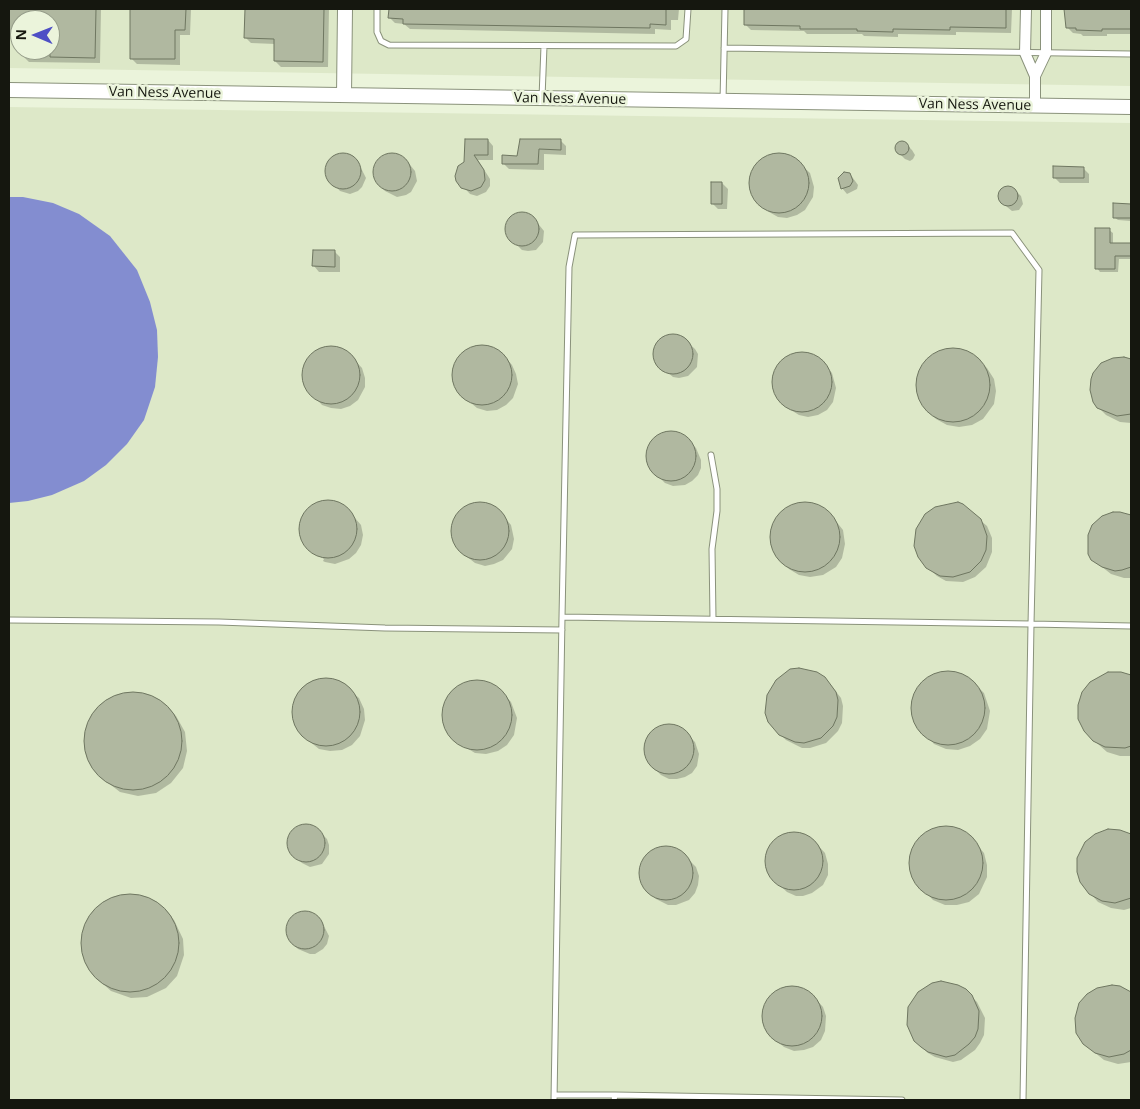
<!DOCTYPE html>
<html>
<head>
<meta charset="utf-8">
<style>
  body { margin:0 }
  #map { position:relative; width:1140px; height:1109px; overflow:hidden; background:#ebf4db; font-family:"Open Sans",sans-serif }
  canvas { display:block }
  .frame { position:absolute; inset:0; border:10px solid #15170f; pointer-events:none }
  .north { position:absolute; left:10px; top:10px; width:50px; height:50px; box-sizing:border-box; background:#ebf4db; border:1px solid #959c89; border-radius:50%; rotate:271deg; font-size:14px; font-weight:700; line-height:20px; text-align:center; color:#15170f }
  .north::after { content:''; display:block; margin:auto; width:18px; height:22px; background:#4e4fc5; clip-path:polygon(50% 0,100% 100%,50% 72%,0 100%) }
</style>
</head>
<body>
<div id="map">
<canvas width="1140" height="1109"></canvas>
<div class="frame"></div>
<div class="north">N</div>
</div>
<script>
const context = document.querySelector('canvas').getContext('2d');
context.lineJoin = 'round';
function fillPath(path, color) {
  context.fillStyle = color;
  context.fill(path, 'evenodd');
}
function toPath(rows) {
  const path = new Path2D();
  for (const r of rows) {
    if (r.length === 3) {
      path.moveTo(r[0] + r[2], r[1]);
      path.arc(r[0], r[1], r[2], 0, 2 * Math.PI);
      continue;
    }
    path.moveTo(r[0], r[1]);
    for (let i = 2; i < r.length; i += 2) path.lineTo(r[i], r[i + 1]);
  }
  return path;
}
function trace(path, color, width, dash) {
  context.strokeStyle = color;
  context.lineWidth = width;
  context.lineCap = dash ? 'butt' : 'round';
  context.setLineDash(dash || []);
  context.stroke(path);
}
function write(font, color, halo, rows, align = 'center') {
  context.font = font + ' "Open Sans",sans-serif';
  context.lineWidth = 5;
  context.setLineDash([]);
  context.textBaseline = 'middle';
  context.strokeStyle = halo;
  context.fillStyle = color;
  for (const [text, x, y, turn = 0] of rows) {
    context.save();
    context.translate(x, y);
    context.rotate((+turn || 0) * Math.PI / 180);
    context.textAlign = isNaN(turn) ? turn : align;
    if (halo) context.strokeText(text, 0, 0);
    context.fillText(text, 0, 0);
    context.restore();
  }
}
const built = toPath([
  [9,9,1131,9,1131,86,9,68],
  [20,20,50,20,50,50,20,50],
  [9,107,1131,123,1131,1100,9,1100]
]);
const water = toPath([
  [9,197,23,197,53,203,79,214,110,236,137,270,150,302,157,330,158,357,155,387,144,420,127,444,106,465,84,481,52,495,28,501,9,503]
]);
const shadow = toPath([
  [9,9,101,9,100,63,29,62,23,56,23,50,50,50,50,20,20,20,20,39,9,39],
  [132,9,191,9,190,35,180,35,180,65,137,64,131,58],
  [246,9,329,9,328,67,281,67,275,61,275,44,251,43,246,38],
  [390,9,679,9,678,20,671,20,671,30,655,29,655,34,410,29,404,24,395,23,390,18],
  [745,9,1012,9,1011,33,956,32,956,35,898,34,898,37,864,36,862,34,807,34,804,31,751,30,745,24],
  [1065,9,1131,9,1131,34,1107,34,1107,36,1083,36,1081,34,1073,33,1068,28],
  [488,140,493,146,493,160,478,160,490,179,490,186,486,192,477,196,470,194,458,181,459,167],
  [560,140,566,146,566,155,544,154,544,170,509,169,503,163],
  [901,143,906,144,912,150,915,155,913,159,910,161,905,159,899,153,896,148,898,145],
  [394,154,406,160,415,171,417,181,411,192,406,195,397,197,385,191,379,185,373,172,380,159,388,155],
  [778,154,787,155,796,160,810,173,814,187,813,197,805,210,797,215,787,218,778,217,769,212,755,199,751,184,752,175,756,166,768,156],
  [347,156,360,166,366,178,362,187,358,191,350,194,340,191,328,178,326,173,328,165,336,157],
  [1083,168,1089,174,1089,183,1060,183,1054,177],
  [850,174,858,185,857,189,847,194,842,188],
  [722,183,728,189,727,209,718,209,712,203],
  [1008,187,1015,190,1021,196,1023,204,1019,210,1012,211,1001,202,999,194,1002,189],
  [1114,205,1131,205,1131,221,1118,220,1114,217],
  [523,213,529,214,535,220,544,231,543,242,536,250,528,251,522,250,508,236,507,228,508,223,515,215],
  [1109,230,1113,233,1113,244,1131,244,1131,259,1119,259,1118,272,1100,272,1097,268],
  [335,252,340,257,340,272,319,272,314,266],
  [671,335,681,336,695,349,698,354,697,367,688,376,679,378,673,377,661,367,656,359,656,346,665,337],
  [327,347,337,347,346,351,362,368,365,378,365,387,358,400,350,406,341,409,331,408,322,405,306,387,303,378,303,368,307,359,318,349],
  [484,347,494,349,506,358,512,365,516,374,518,384,513,398,506,405,497,410,487,411,477,408,459,393,454,384,453,373,456,364,465,352,474,348],
  [953,349,971,353,987,368,994,379,996,391,994,404,983,419,972,425,959,427,947,425,936,419,930,413,919,397,917,385,919,372,930,357,941,351],
  [801,353,811,355,820,360,832,373,836,388,833,402,827,410,818,415,808,417,799,415,786,407,775,392,773,382,775,372,783,360,791,355],
  [1129,360,1131,361,1131,423,1120,422,1106,415,1098,407],
  [668,433,676,433,684,436,696,448,701,460,701,468,698,475,692,481,685,485,673,486,665,483,653,471,648,460,648,451,652,444,657,438],
  [327,501,342,505,349,511,361,525,363,535,361,545,356,553,349,559,335,564,325,562,323,561,324,559,309,550,302,539,300,530,301,520,310,508,318,503],
  [481,503,491,506,499,511,511,525,514,539,512,549,503,560,494,564,485,566,475,563,461,552,453,539,452,530,454,520,459,512,467,506],
  [803,503,816,505,831,515,843,530,845,544,842,558,836,567,823,575,810,577,799,575,789,569,773,550,770,536,773,525,779,514,792,505],
  [1120,513,1131,517,1131,577,1130,578,1124,578,1111,574,1092,559],
  [980,520,987,526,992,538,992,552,986,567,975,577,963,582,946,581,937,576,922,562],
  [945,672,957,673,969,678,984,693,990,711,987,729,980,739,970,746,958,750,946,749,934,744,916,723,913,711,913,699,919,687,927,678],
  [1121,673,1131,677,1131,756,1120,756,1107,752,1089,736],
  [328,678,339,681,359,698,364,709,365,720,360,736,352,745,342,750,330,751,319,749,303,736,296,727,293,710,298,694,306,685,316,680],
  [474,681,486,682,497,687,511,702,517,718,514,735,507,745,498,751,486,754,475,753,460,744,447,728,444,717,445,706,450,695,458,687],
  [830,684,841,698,843,706,842,723,838,731,826,743,810,748,802,748,786,740,780,734],
  [137,693,155,698,176,716,185,732,187,751,183,768,171,783,156,793,138,796,120,792,98,775,88,759,85,741,88,723,94,712,103,703,119,695],
  [667,725,675,726,683,730,695,742,699,754,697,766,692,773,685,777,677,779,669,779,661,775,649,763,645,751,647,739,652,732,659,727],
  [308,825,314,827,321,833,327,839,329,845,329,854,322,864,310,867,302,863,291,853,288,847,289,838,296,828],
  [941,828,953,828,970,837,984,853,987,865,987,877,979,894,969,902,957,905,945,905,933,900,914,880,910,868,911,856,919,839,929,832],
  [1120,831,1131,836,1131,908,1124,910,1111,908,1098,902,1090,893],
  [791,833,798,833,812,839,825,853,828,864,828,875,823,885,812,893,803,896,796,896,787,892,771,877,766,865,766,856,770,845,778,838],
  [663,847,672,848,680,851,696,867,699,876,698,885,695,893,689,900,676,905,668,905,656,899,644,885,641,877,642,863,647,856,654,850],
  [136,895,156,903,174,920,183,939,184,955,177,976,166,988,147,997,131,998,111,991,92,974,83,955,82,934,88,920,102,904,116,897],
  [303,913,312,915,317,918,323,924,329,936,327,944,323,949,315,954,310,954,298,949,292,943,287,932,289,923,292,918],
  [786,987,796,987,810,993,823,1007,826,1016,825,1031,821,1040,813,1047,804,1050,794,1051,784,1047,770,1035,763,1021,763,1011,769,997,777,991],
  [1127,990,1131,994,1131,1062,1118,1064,1104,1060,1084,1044],
  [971,996,977,1002,985,1018,984,1035,980,1043,975,1050,961,1060,953,1062,935,1057,928,1053,916,1041]
]);
const building = toPath([
  [9,9,96,9,95,58,50,57,50,20,20,20,20,34,9,34,9,9],
  [130,9,186,9,185,30,175,30,175,59,130,59,130,9],
  [245,9,324,9,323,62,274,61,274,39,244,38,245,9],
  [389,9,666,9,666,25,650,24,650,28,403,24,403,19,388,18,389,9],
  [744,9,1006,9,1006,28,950,27,950,30,893,29,893,32,857,31,857,29,800,29,800,26,744,25,744,9],
  [1064,9,1131,9,1131,29,1102,29,1102,31,1076,30,1076,28,1066,28,1064,9],
  [465,139,488,139,488,155,474,155,484,170,485,180,481,187,471,191,461,188,456,181,455,176,458,166,464,162,465,139],
  [520,139,561,139,561,150,539,149,538,164,502,164,502,155,517,156,520,139],
  [902,148,7],
  [392,172,19],
  [779,183,30],
  [343,171,18],
  [1053,166,1084,167,1084,178,1053,178,1053,166],
  [844,172,850,173,853,181,850,186,841,189,838,178,844,172],
  [711,182,722,182,722,204,711,204,711,182],
  [1008,196,10],
  [1113,203,1131,204,1131,218,1113,218,1113,203],
  [522,229,17],
  [1095,228,1110,228,1110,243,1131,243,1131,256,1115,256,1115,269,1095,269,1095,228],
  [313,250,335,250,335,267,312,266,313,250],
  [673,354,20],
  [482,375,30],
  [331,375,29],
  [953,385,37],
  [802,382,30],
  [1124,357,1131,359,1131,414,1117,416,1097,408,1093,402,1090,390,1091,379,1093,373,1101,363,1113,358,1124,357],
  [671,456,25],
  [328,529,29],
  [805,537,35],
  [480,531,29],
  [958,502,963,504,981,519,987,536,986,550,981,561,970,572,953,577,940,576,926,568,918,557,914,546,916,529,925,514,935,507,958,502],
  [1113,512,1120,512,1131,515,1131,567,1122,570,1115,571,1102,567,1091,560,1088,554,1088,535,1092,525,1102,516,1113,512],
  [799,668,817,672,825,677,836,692,838,700,837,717,833,726,821,738,804,743,795,742,779,735,768,722,765,713,767,695,776,680,790,669,799,668],
  [948,708,37],
  [1108,672,1121,672,1131,675,1131,746,1125,748,1105,747,1093,741,1084,731,1078,719,1078,705,1082,692,1090,682,1108,672],
  [326,712,34],
  [477,715,35],
  [133,741,49],
  [669,749,25],
  [306,843,19],
  [946,863,37],
  [1108,829,1120,830,1131,834,1131,898,1115,903,1102,901,1089,894,1080,882,1077,872,1077,858,1085,842,1095,834,1108,829],
  [794,861,29],
  [666,873,27],
  [130,943,49],
  [305,930,19],
  [941,981,958,985,966,989,972,995,979,1011,978,1029,975,1037,969,1044,955,1055,946,1057,928,1052,921,1047,914,1041,907,1025,908,1007,918,992,932,983,941,981],
  [1112,985,1120,986,1131,992,1131,1050,1124,1054,1109,1057,1095,1053,1083,1044,1076,1033,1075,1018,1079,1003,1087,994,1097,988,1112,985],
  [792,1016,30]
]);
const lane = toPath([
  [377,9,377,32,381,41,389,45,676,46,686,39,688,9],
  [724,48,1131,54],
  [542,98,544,46],
  [723,101,725,9],
  [711,455,717,489,717,511,712,549,713,619],
  [9,620,219,622,385,628,562,630],
  [555,1095,615,1095,614,1100],
  [615,1095,902,1100],
  [554,1100,562,617,1031,624,1039,270,1012,233,575,235,569,267,562,617],
  [1023,1100,1031,624,1131,626]
]);
const street = toPath([
  [1026,9,1025,53,1035,76,1035,106],
  [1035,76,1046,53,1046,9]
]);
const secondary = toPath([
  [9,90,1131,107],
  [344,95,345,9]
]);
const streetNames = [
  ["Van Ness Avenue",165,93,1],
  ["Van Ness Avenue",570,99,1],
  ["Van Ness Avenue",975,105,1]
];
fillPath(built, '#dde8c8');
fillPath(water, '#838dd0');
fillPath(shadow, '#0003');
fillPath(building, '#b0b8a0');
trace(building, '#6f7761', 1);
trace(lane, '#8a927b', 7);
trace(street, '#8a927b', 12);
trace(secondary, '#8a927b', 16);
trace(lane, '#fff', 5);
trace(street, '#fff', 10);
trace(secondary, '#fff', 14);
write('14px', '#15170f', '#ebf4db', streetNames);
</script>
</body>
</html>
